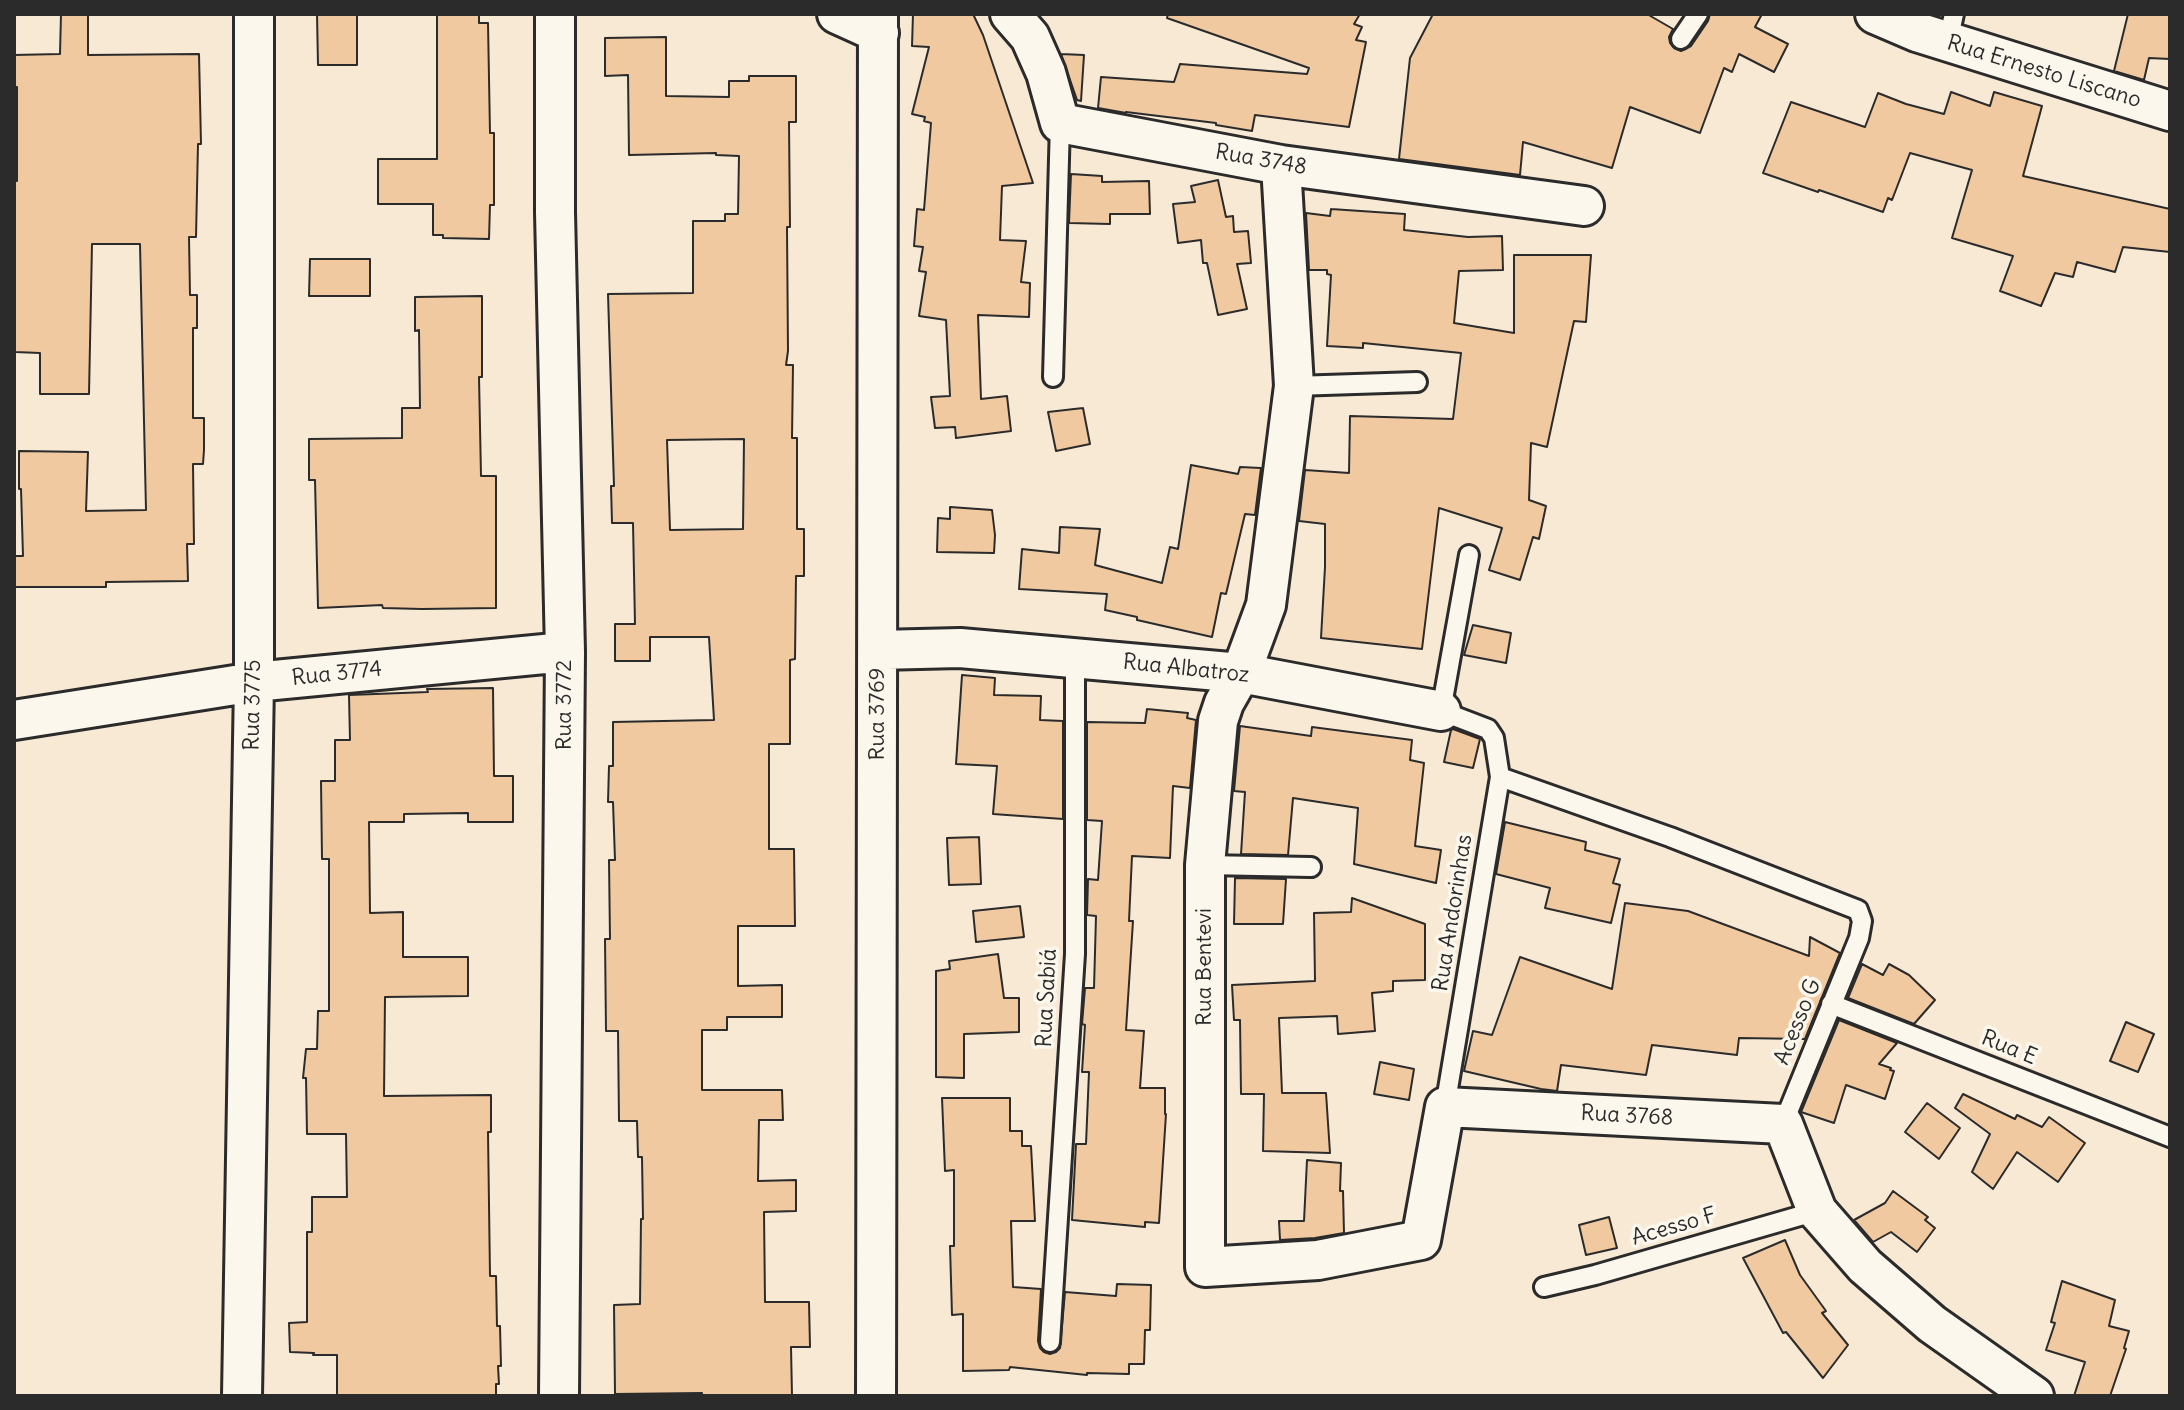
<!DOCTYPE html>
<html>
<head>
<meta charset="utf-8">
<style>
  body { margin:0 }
  #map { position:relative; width:2184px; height:1410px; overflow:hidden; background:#f8e9d5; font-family:Delius,sans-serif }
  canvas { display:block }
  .frame { position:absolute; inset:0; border:16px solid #2b2b2b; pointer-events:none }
</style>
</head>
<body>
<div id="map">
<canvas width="2184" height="1410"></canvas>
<div class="frame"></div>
</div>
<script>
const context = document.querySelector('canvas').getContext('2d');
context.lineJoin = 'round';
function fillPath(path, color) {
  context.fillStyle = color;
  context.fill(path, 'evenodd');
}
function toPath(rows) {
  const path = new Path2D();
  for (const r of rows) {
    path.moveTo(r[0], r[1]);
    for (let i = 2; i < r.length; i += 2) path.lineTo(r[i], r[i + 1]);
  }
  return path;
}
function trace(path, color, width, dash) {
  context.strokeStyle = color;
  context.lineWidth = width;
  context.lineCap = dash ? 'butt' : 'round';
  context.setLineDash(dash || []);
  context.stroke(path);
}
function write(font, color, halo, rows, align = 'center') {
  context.font = font + ' Delius,sans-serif';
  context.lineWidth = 7;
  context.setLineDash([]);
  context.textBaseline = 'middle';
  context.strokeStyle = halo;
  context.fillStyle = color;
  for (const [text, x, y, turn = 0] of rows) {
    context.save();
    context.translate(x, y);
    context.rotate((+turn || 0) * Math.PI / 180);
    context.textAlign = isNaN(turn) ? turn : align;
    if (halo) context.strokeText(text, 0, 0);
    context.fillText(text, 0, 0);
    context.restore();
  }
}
const building = toPath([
  [61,14,88,14,88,55,199,54,201,144,198,144,196,237,189,237,190,295,197,295,197,328,193,328,193,418,204,418,204,450,203,464,193,464,194,544,187,544,188,581,106,582,106,587,14,587,14,556,23,556,21,489,19,489,19,451,88,452,86,511,146,510,140,244,92,244,89,394,40,394,40,353,15,352,14,237,15,181,17,181,17,87,14,87,14,55,60,54,61,14],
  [317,14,357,14,357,65,318,65,317,14],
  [437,14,479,14,479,23,488,23,490,133,494,133,494,205,490,205,489,239,443,238,443,235,433,235,433,204,378,204,378,159,437,159,437,14],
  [913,14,973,14,983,35,1033,183,1002,186,1000,240,1026,241,1021,282,1030,283,1029,317,978,315,981,399,1007,396,1011,431,956,438,955,427,935,428,931,397,950,396,946,320,919,316,926,272,919,271,923,247,914,246,917,209,924,210,931,123,924,121,925,117,912,114,929,47,912,46,913,14],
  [1168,14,1360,14,1354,24,1362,27,1356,40,1366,42,1349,127,1255,115,1252,131,1216,125,1216,123,1126,112,1126,113,1098,108,1101,77,1174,82,1180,64,1307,74,1309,68,1167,18,1168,14],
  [1433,14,1647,14,1673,29,1669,37,1670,43,1674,48,1681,51,1691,46,1708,21,1710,14,1762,14,1755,27,1788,44,1774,72,1739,54,1732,72,1724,68,1700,133,1630,107,1612,168,1523,142,1520,175,1399,159,1410,58,1433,14],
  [2128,14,2170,14,2170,59,2149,58,2144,80,2114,71,2128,14],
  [666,37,666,96,729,97,729,81,749,81,749,76,796,76,796,122,789,122,790,227,787,227,788,351,786,365,793,365,792,438,797,438,797,529,804,529,804,576,796,576,795,659,790,660,790,744,769,744,769,849,794,849,795,926,738,926,738,986,782,985,782,1017,727,1017,727,1030,702,1030,702,1090,782,1090,783,1120,759,1120,758,1181,796,1180,796,1211,764,1212,765,1302,809,1302,810,1347,791,1347,792,1396,702,1396,702,1393,615,1394,614,1305,640,1304,641,1219,643,1219,642,1157,638,1157,637,1121,619,1121,618,1031,606,1031,605,939,610,939,609,860,615,860,613,802,608,802,609,766,613,766,613,722,714,720,709,637,650,637,650,661,615,661,615,624,635,624,633,523,612,523,611,486,614,486,608,294,693,293,693,221,725,221,725,214,738,214,739,156,716,155,716,153,629,155,628,75,605,76,605,38,666,37],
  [744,439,743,529,670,530,667,440,744,439],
  [1061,54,1084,55,1081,101,1077,100,1061,54],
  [1951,92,1990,106,1994,92,2042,106,2023,176,2170,209,2170,252,2123,247,2115,272,2077,262,2073,277,2055,273,2041,306,2000,291,2013,256,1952,238,1972,170,1910,153,1892,200,1888,198,1883,212,1819,190,1818,192,1763,173,1791,102,1865,127,1878,93,1906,104,1944,114,1951,92],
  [1071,174,1102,176,1102,182,1149,181,1150,214,1110,214,1110,224,1069,223,1071,174],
  [1218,180,1226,217,1233,216,1234,232,1248,231,1251,263,1237,264,1247,309,1218,315,1207,263,1203,263,1201,240,1178,243,1173,204,1195,202,1191,186,1218,180],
  [1331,209,1405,214,1404,230,1468,237,1502,236,1503,270,1459,271,1454,323,1514,333,1514,255,1591,255,1586,322,1574,321,1547,447,1531,443,1529,500,1546,506,1539,539,1533,537,1520,580,1489,570,1502,528,1439,508,1422,649,1321,638,1325,567,1325,524,1299,521,1305,470,1349,473,1350,416,1453,419,1461,353,1363,343,1363,348,1327,346,1331,275,1327,274,1327,270,1309,270,1306,213,1330,216,1331,209],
  [310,259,370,259,370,296,309,296,310,259],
  [482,296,482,377,479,377,481,476,496,476,496,608,422,609,383,608,382,605,318,608,315,480,309,480,309,439,402,438,402,408,420,408,419,330,415,331,415,297,482,296],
  [1083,408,1090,444,1056,451,1048,412,1083,408],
  [1191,465,1238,474,1240,467,1261,468,1255,515,1245,514,1226,594,1221,593,1212,637,1137,620,1137,617,1105,610,1107,594,1019,589,1022,549,1059,553,1060,527,1100,529,1095,565,1162,583,1170,547,1178,549,1191,465],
  [950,507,992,510,995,535,994,553,937,552,938,518,950,519,950,507],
  [1473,625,1511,633,1506,663,1464,655,1473,625],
  [962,675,995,678,994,695,1041,696,1040,720,1063,721,1063,819,993,814,997,766,956,764,962,675],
  [493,688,494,776,513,776,513,822,468,822,468,813,404,814,404,822,369,822,370,913,403,912,403,957,468,957,468,996,385,997,384,1096,491,1095,491,1132,488,1132,490,1276,496,1276,497,1326,500,1326,501,1366,498,1366,499,1384,496,1384,496,1396,337,1396,337,1355,313,1355,314,1353,290,1352,289,1323,307,1322,307,1232,312,1232,312,1197,347,1197,346,1134,307,1134,306,1078,303,1078,306,1049,317,1049,318,1011,329,1011,329,859,322,859,321,781,335,781,335,740,350,740,349,695,428,692,427,689,493,688],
  [1147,709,1188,713,1187,718,1196,720,1190,788,1173,786,1170,858,1132,856,1129,921,1133,921,1126,1030,1144,1031,1140,1088,1165,1088,1165,1114,1166,1114,1159,1223,1145,1222,1145,1227,1072,1220,1076,1144,1086,1144,1089,1072,1082,1072,1085,1025,1082,1024,1085,988,1094,988,1096,916,1087,915,1088,879,1098,880,1102,821,1087,820,1087,722,1145,723,1147,709],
  [1240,726,1311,736,1312,727,1412,740,1410,760,1424,763,1415,846,1441,850,1436,883,1354,864,1358,808,1293,798,1288,855,1241,854,1245,792,1234,791,1240,726],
  [1453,729,1480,739,1473,768,1444,762,1451,730,1453,729],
  [1505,822,1586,842,1585,850,1620,859,1613,883,1620,885,1611,923,1545,908,1550,888,1496,874,1505,822],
  [979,837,981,884,949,885,947,838,979,837],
  [1235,878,1286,879,1283,924,1234,924,1235,878],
  [1352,898,1425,924,1425,980,1393,981,1393,991,1372,993,1375,1031,1338,1034,1337,1016,1279,1018,1282,1093,1326,1093,1330,1153,1263,1151,1264,1094,1241,1094,1240,1020,1234,1020,1232,985,1315,981,1314,913,1351,912,1352,898],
  [1625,903,1688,911,1809,956,1810,937,1840,953,1805,1039,1739,1038,1737,1055,1652,1045,1646,1075,1561,1065,1557,1091,1541,1089,1464,1071,1473,1031,1492,1035,1520,957,1612,989,1625,903],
  [1020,906,1024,937,976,942,973,911,1020,906],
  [998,954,1004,998,1019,998,1019,1032,964,1034,964,1078,936,1077,936,971,950,969,949,961,998,954],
  [1862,964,1883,975,1889,964,1909,975,1935,1000,1914,1024,1848,998,1862,964],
  [1839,1020,1897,1043,1879,1064,1891,1068,1890,1070,1894,1071,1885,1099,1846,1085,1834,1123,1801,1112,1839,1020],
  [2126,1022,2154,1034,2138,1072,2110,1061,2126,1022],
  [1380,1062,1414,1069,1409,1100,1374,1094,1380,1062],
  [1963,1094,2015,1119,2017,1115,2042,1127,2049,1117,2085,1143,2058,1182,2017,1152,1993,1189,1972,1172,1990,1134,1955,1108,1963,1094],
  [942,1098,1010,1098,1010,1131,1022,1131,1022,1146,1031,1146,1035,1221,1011,1221,1013,1287,1041,1289,1038,1341,1040,1348,1044,1352,1050,1354,1056,1352,1060,1348,1065,1292,1116,1296,1117,1284,1151,1285,1150,1330,1145,1330,1144,1364,1129,1364,1129,1374,1087,1373,1087,1375,1010,1367,1009,1370,963,1371,963,1314,952,1315,950,1246,954,1246,954,1170,945,1171,942,1098],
  [1927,1103,1960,1128,1939,1159,1905,1132,1927,1103],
  [1307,1160,1341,1163,1340,1191,1343,1191,1344,1233,1315,1238,1280,1240,1279,1221,1304,1221,1307,1160],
  [1893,1191,1928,1217,1925,1220,1935,1228,1917,1252,1891,1232,1873,1242,1854,1220,1885,1203,1893,1191],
  [1609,1217,1617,1248,1586,1255,1579,1225,1609,1217],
  [1785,1240,1800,1275,1826,1311,1822,1313,1848,1345,1823,1378,1786,1332,1783,1333,1743,1258,1785,1240],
  [2062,1281,2115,1300,2109,1326,2129,1331,2124,1348,2126,1349,2110,1396,2074,1396,2085,1362,2046,1350,2055,1323,2051,1322,2062,1281]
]);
const lane = toPath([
  [1681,39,1698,14],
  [1948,41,1954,14],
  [1053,377,1060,123],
  [1294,386,1417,382],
  [1500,777,1670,837,1858,910,1862,921,1859,938,1783,1124],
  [1205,865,1311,867],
  [1831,1004,2170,1137],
  [1445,1107,1500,777,1494,738,1488,729,1441,711,1469,555],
  [1544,1287,1595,1275,1817,1211],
  [1050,1342,1075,954,1075,657]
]);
const street = toPath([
  [555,14,555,212,565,652,559,1396],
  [837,14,879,33],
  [1010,14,1030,37,1046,73,1060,123,1281,165,1584,206],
  [1875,14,1917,32,2170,111],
  [1281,165,1294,386,1266,605,1241,673,1224,703,1218,721,1205,865,1205,1267,1318,1260,1421,1240,1445,1107,1783,1124,1817,1211,1865,1266,1932,1324,2034,1396],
  [878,650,960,648,1241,673,1441,711],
  [14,720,254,682,565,652],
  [242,1396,254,682,254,14],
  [876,1396,878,14]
]);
const streetNames = [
  ["Rua Ernesto Liscano",2044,72,17],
  ["Rua 3748",1261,160,10],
  ["Rua Albatroz",1186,669,6],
  ["Rua 3774",337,674,-6],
  ["Rua 3775",253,705,-89],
  ["Rua 3772",565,705,-90],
  ["Rua 3769",878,714,-90],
  ["Rua Andorinhas",1453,913,-81],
  ["Rua Bentevi",1205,967,-90],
  ["Rua Sabiá",1047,998,-87],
  ["Acesso G",1798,1022,-68],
  ["Rua E",2009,1048,22],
  ["Rua 3768",1627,1116,3],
  ["Acesso F",1674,1227,-16]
];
fillPath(building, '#f0c9a0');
trace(building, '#2b2b2b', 2);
trace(lane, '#2b2b2b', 24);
trace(street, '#2b2b2b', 44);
trace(lane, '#fbf7ec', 18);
trace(street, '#fbf7ec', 38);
write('22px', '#2b2b2b', '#fbf7ec', streetNames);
</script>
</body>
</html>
